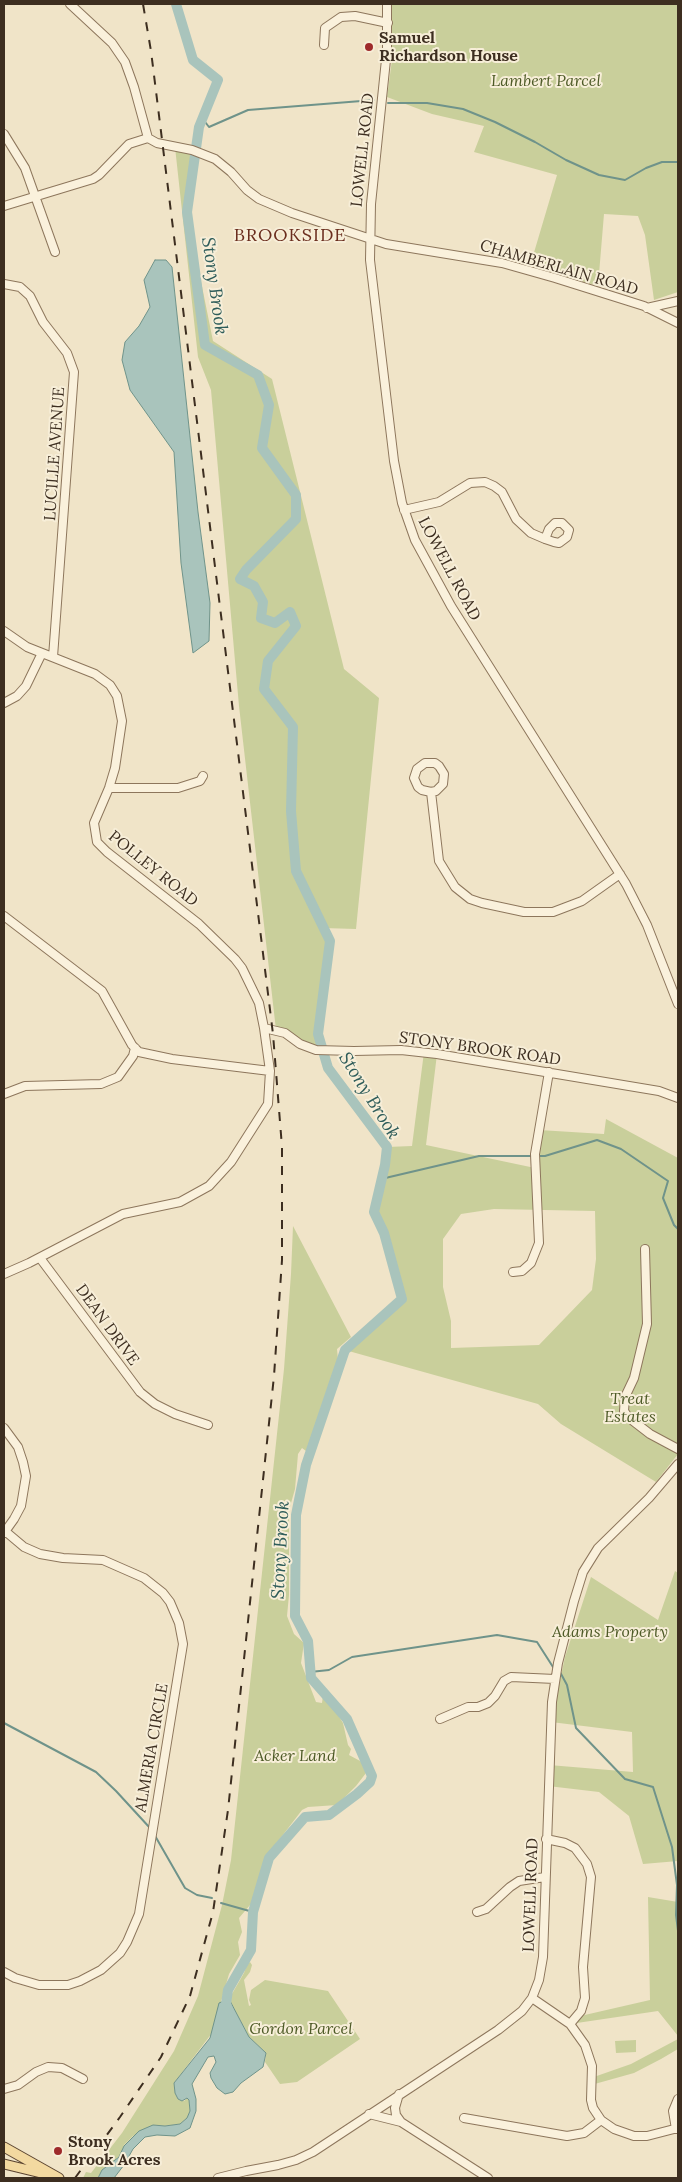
<!DOCTYPE html>
<html>
<head>
<meta charset="utf-8">
<style>
  body { margin:0 }
  #map { position:relative; width:682px; height:2182px; overflow:hidden; background:#f0e4c8; font-family:Lora,serif }
  canvas { display:block }
  .frame { position:absolute; inset:0; border:5px solid #3d2e20; pointer-events:none }
</style>
</head>
<body>
<div id="map">
<canvas width="682" height="2182"></canvas>
<div class="frame"></div>
</div>
<script>
const context = document.querySelector('canvas').getContext('2d');
context.lineJoin = 'round';
function fillPath(path, color) {
  context.fillStyle = color;
  context.fill(path, 'evenodd');
}
function toPath(rows) {
  const path = new Path2D();
  for (const r of rows) {
    path.moveTo(r[0], r[1]);
    for (let i = 2; i < r.length; i += 2) path.lineTo(r[i], r[i + 1]);
  }
  return path;
}
function trace(path, color, width, dash) {
  context.strokeStyle = color;
  context.lineWidth = width;
  context.lineCap = dash ? 'butt' : 'round';
  context.setLineDash(dash || []);
  context.stroke(path);
}
function write(font, color, halo, rows, align = 'center') {
  context.font = font + ' Lora,serif';
  context.lineWidth = 4;
  context.setLineDash([]);
  context.textBaseline = 'middle';
  context.strokeStyle = halo;
  context.fillStyle = color;
  for (const [text, x, y, turn = 0] of rows) {
    context.save();
    context.translate(x, y);
    context.rotate((+turn || 0) * Math.PI / 180);
    context.textAlign = isNaN(turn) ? turn : align;
    if (halo) context.strokeText(text, 0, 0);
    context.fillText(text, 0, 0);
    context.restore();
  }
}
const green = toPath([
  [392,4,678,4,678,292,654,300,645,235,638,216,604,214,598,286,530,266,557,175,474,152,484,126,432,114,387,97,392,60],
  [175,147,192,150,187,212,213,341,272,379,344,669,379,698,356,929,323,928,330,941,316,1050,276,1030,239,706,211,390,198,357],
  [424,1052,437,1054,426,1145,535,1168,539,1130,604,1134,606,1119,678,1158,678,1454,656,1482,561,1424,538,1404,345,1350,402,1299,384,1233,374,1212,387,1147,412,1146],
  [494,1209,595,1211,596,1259,592,1290,539,1345,451,1348,451,1321,443,1287,443,1239,461,1214],
  [293,1226,351,1337,337,1349,338,1360,319,1413,311,1446,306,1451,302,1448,298,1454,295,1489,289,1510,289,1595,287,1616,294,1634,304,1643,301,1663,316,1702,322,1703,323,1695,327,1697,343,1723,348,1745,351,1749,349,1755,362,1762,366,1773,356,1786,337,1805,308,1807,302,1810,266,1857,256,1898,239,1918,242,1932,238,1942,240,1955,229,1974,212,2033,174,2083,175,2093,178,2099,184,2101,187,2098,189,2100,190,2111,187,2118,180,2124,165,2126,156,2125,133,2136,124,2145,121,2155,102,2170,98,2178,83,2178,86,2172,91,2173,122,2133,174,2051,198,1996,222,1905,231,1860,284,1369,291,1274],
  [675,1571,678,1573,678,1861,643,1864,629,1816,599,1792,548,1786,549,1765,633,1772,632,1732,551,1722,565,1657,591,1577,658,1620],
  [648,1897,678,1902,678,2036,658,2011,570,2024,576,2017,650,2000],
  [250,1962,252,1965,250,1972,244,1980,249,2006,251,2005,249,2000,251,1990,265,1980,328,1991,360,2039,297,2082,280,2084,265,2062,266,2053,249,2037,229,1999,244,1973,247,1964],
  [678,2039,678,2049,661,2059,634,2073,591,2085,591,2078,631,2064],
  [636,2040,636,2052,616,2053,615,2041]
]);
const water = toPath([
  [155,260,166,260,172,267,198,512,210,603,209,641,193,653,181,563,174,452,130,390,122,360,125,342,139,326,150,307,144,280,155,260],
  [229,1999,249,2037,266,2053,263,2067,241,2083,233,2092,225,2094,217,2088,211,2078,210,2073,216,2062,214,2056,208,2057,192,2084,196,2099,196,2111,190,2128,175,2136,157,2135,145,2137,133,2149,124,2165,114,2178,98,2178,102,2170,119,2157,124,2146,139,2131,153,2125,165,2126,180,2124,187,2118,190,2111,189,2100,187,2098,182,2101,178,2099,175,2093,174,2083,210,2038,219,2003,229,1999]
]);
const stream = toPath([
  [388,103,427,103,463,109,495,122,535,142,566,160,599,175,625,180,646,168,662,162,678,162],
  [202,118,209,127,248,110,374,100],
  [537,1156,545,1156,597,1140,621,1149,668,1181,663,1198,674,1225,678,1229],
  [381,1179,479,1156,532,1156],
  [310,1672,329,1670,352,1657,497,1635,537,1642,553,1667],
  [560,1672,567,1685,576,1728,625,1779,653,1787,672,1847,677,1885,676,1915,678,1931],
  [4,1723,96,1772,116,1791,150,1828],
  [154,1834,185,1888,197,1895,212,1898],
  [221,1903,253,1912]
]);
const river = toPath([
  [176,4,193,60,218,80,199,127,187,212,205,345,258,375,269,405,262,448,296,495,296,519,246,570,240,579,254,586,263,602,261,618,275,623,290,612,296,626,268,661,264,689,293,727,291,811,296,871,330,941,318,1034,328,1068,387,1147,385,1165,374,1212,384,1233,402,1299,345,1350,306,1465,296,1515,295,1616,308,1641,311,1678,347,1719,372,1776,370,1782,357,1794,329,1815,305,1817,269,1858,253,1912,251,1950,228,1990,226,2004,229,2012]
]);
const minor = toPath([
  [70,4,112,43,125,62,134,87,148,138,157,143,192,150,215,159,231,172,247,190,259,199,292,213,386,244,502,263,555,278,644,306,678,323],
  [387,4,387,50,371,204,370,260,394,461,402,503,415,540,451,606,626,884,647,925,678,1004],
  [324,45,325,28,341,17,355,16,388,23],
  [4,134,25,168,55,252],
  [4,206,93,179,99,175,129,144,148,138],
  [4,284,20,287,30,296,43,322,67,353,74,372,53,657],
  [647,308,678,301],
  [404,510,439,502,470,483,485,482,494,486,502,492,516,519,531,533,545,539,554,542,559,543,567,537,569,530,562,523,555,523,549,529,545,539],
  [4,631,27,647,95,674,110,685,117,696,122,721,115,768,109,788,94,823,97,842,107,852,199,924,235,959,242,968,259,1003,264,1028],
  [4,703,17,696,26,686,42,653],
  [109,788,178,788,200,781,203,776],
  [431,792,436,791,443,784,444,774,439,766,435,763,425,763,417,769,414,778,418,787,422,790,431,792,439,861,455,887,470,899,482,903,524,912,553,912,582,901,620,874],
  [4,916,102,991,132,1045,139,1052,172,1059,270,1071],
  [4,1094,25,1086,101,1084,118,1077,133,1056,135,1048],
  [645,1249,647,1324,634,1378,625,1397,624,1411,628,1417,650,1434,678,1449],
  [40,1258,140,1392,155,1404,175,1414,208,1425],
  [513,1272,522,1271,531,1263,539,1243,535,1154,549,1072],
  [4,1274,29,1263,123,1214,180,1202,209,1186,231,1162,268,1104,270,1071,264,1028,285,1033,300,1044,316,1050,354,1051,401,1050,437,1054,659,1091,678,1098],
  [4,1428,18,1447,23,1462,26,1476,21,1506,14,1519,4,1533],
  [440,1719,468,1707,478,1707,488,1703,495,1696,504,1681,511,1677,555,1679],
  [546,1839,565,1843,575,1848,587,1864,591,1877,583,1967,585,1998,581,2011,570,2024],
  [477,1912,486,1909,510,1887,519,1881,545,1877],
  [4,1972,15,1978,39,1985,68,1985,80,1981,101,1970,120,1953,127,1942,139,1914,183,1644,179,1623,170,1602,163,1593,144,1578,103,1560,63,1558,40,1554,24,1547,5,1531],
  [532,1998,570,2024,585,2045,592,2066,591,2100,593,2108,601,2120,614,2129,634,2136,647,2136,678,2128],
  [4,2089,18,2085,36,2072,48,2067,62,2068,83,2079],
  [399,2094,395,2108,396,2115,401,2122],
  [369,2114,401,2122,488,2178],
  [464,2118,567,2136,584,2133,601,2120],
  [676,2129,673,2111,678,2099],
  [218,2178,246,2171,278,2165,296,2160,313,2152,498,2030,522,2011,532,1998,539,1980,543,1957,552,1702,558,1663,574,1601,583,1572,598,1548,649,1498,678,1464]
]);
const major = toPath([
  [4,2147,59,2178],
  [4,2164,45,2174]
]);
const rail = toPath([
  [75,2178,120,2117,161,2057,190,1996,213,1912,228,1810,274,1376,282,1260,282,1147,273,1034,151,51,143,4]
]);
const markers = [
  [369,47,5,"#9e2a2b"],
  [58,2151,5,"#9e2a2b"]
];
const poiNames = [
  ["Samuel",379,38],
  ["Richardson House",379,56],
  ["Stony",68,2142],
  ["Brook Acres",68,2160]
];
const parkNames = [
  ["Lambert Parcel",546,81],
  ["Treat",630,1399],
  ["Estates",630,1417],
  ["Adams Property",610,1632],
  ["Acker Land",295,1756],
  ["Gordon Parcel",301,2029]
];
const streetNames = [
  ["LOWELL ROAD",363,150,-84],
  ["CHAMBERLAIN ROAD",559,268,16],
  ["LUCILLE AVENUE",55,454,-86],
  ["LOWELL ROAD",449,569,62],
  ["POLLEY ROAD",153,869,39],
  ["STONY BROOK ROAD",480,1049,8],
  ["DEAN DRIVE",107,1325,54],
  ["ALMERIA CIRCLE",152,1748,-80],
  ["LOWELL ROAD",531,1895,-88]
];
const neighbourhoodNames = [
  ["BROOKSIDE",290,236]
];
const waterNames = [
  ["Stony Brook",214,286,82],
  ["Stony Brook",369,1096,58],
  ["Stony Brook",281,1550,-87]
];
fillPath(green, '#c9cf9b');
fillPath(water, '#a9c4bc');
trace(water, '#6f938a', 1);
trace(stream, '#6f938a', 2);
trace(river, '#a9c4bc', 10);
trace(minor, '#8d765c', 10);
trace(major, '#5b4430', 11);
trace(minor, '#faf1dc', 8);
trace(major, '#f3d9a0', 9);
trace(rail, '#3d2e20', 2, [9, 9]);
for (const [x, y, r, color] of markers) {
  const dot = new Path2D();
  dot.arc(x, y, r, 0, 2 * Math.PI);
  context.fillStyle = color;
  context.fill(dot);
  trace(dot, '#f7eed8', 2);
}
write('bold 16px', '#3d2e20', '#f7eed8', poiNames, 'left');
write('italic 16px', '#4d5a26', '#f7eed8', parkNames);
write('16px', '#3d2e20', '#f7eed8', streetNames);
context.letterSpacing = '1px';
write('18px', '#6b2e1e', '#f7eed8', neighbourhoodNames);
context.letterSpacing = '0px';
write('italic 18px', '#2f5d5a', '#f7eed8', waterNames);
</script>
</body>
</html>
